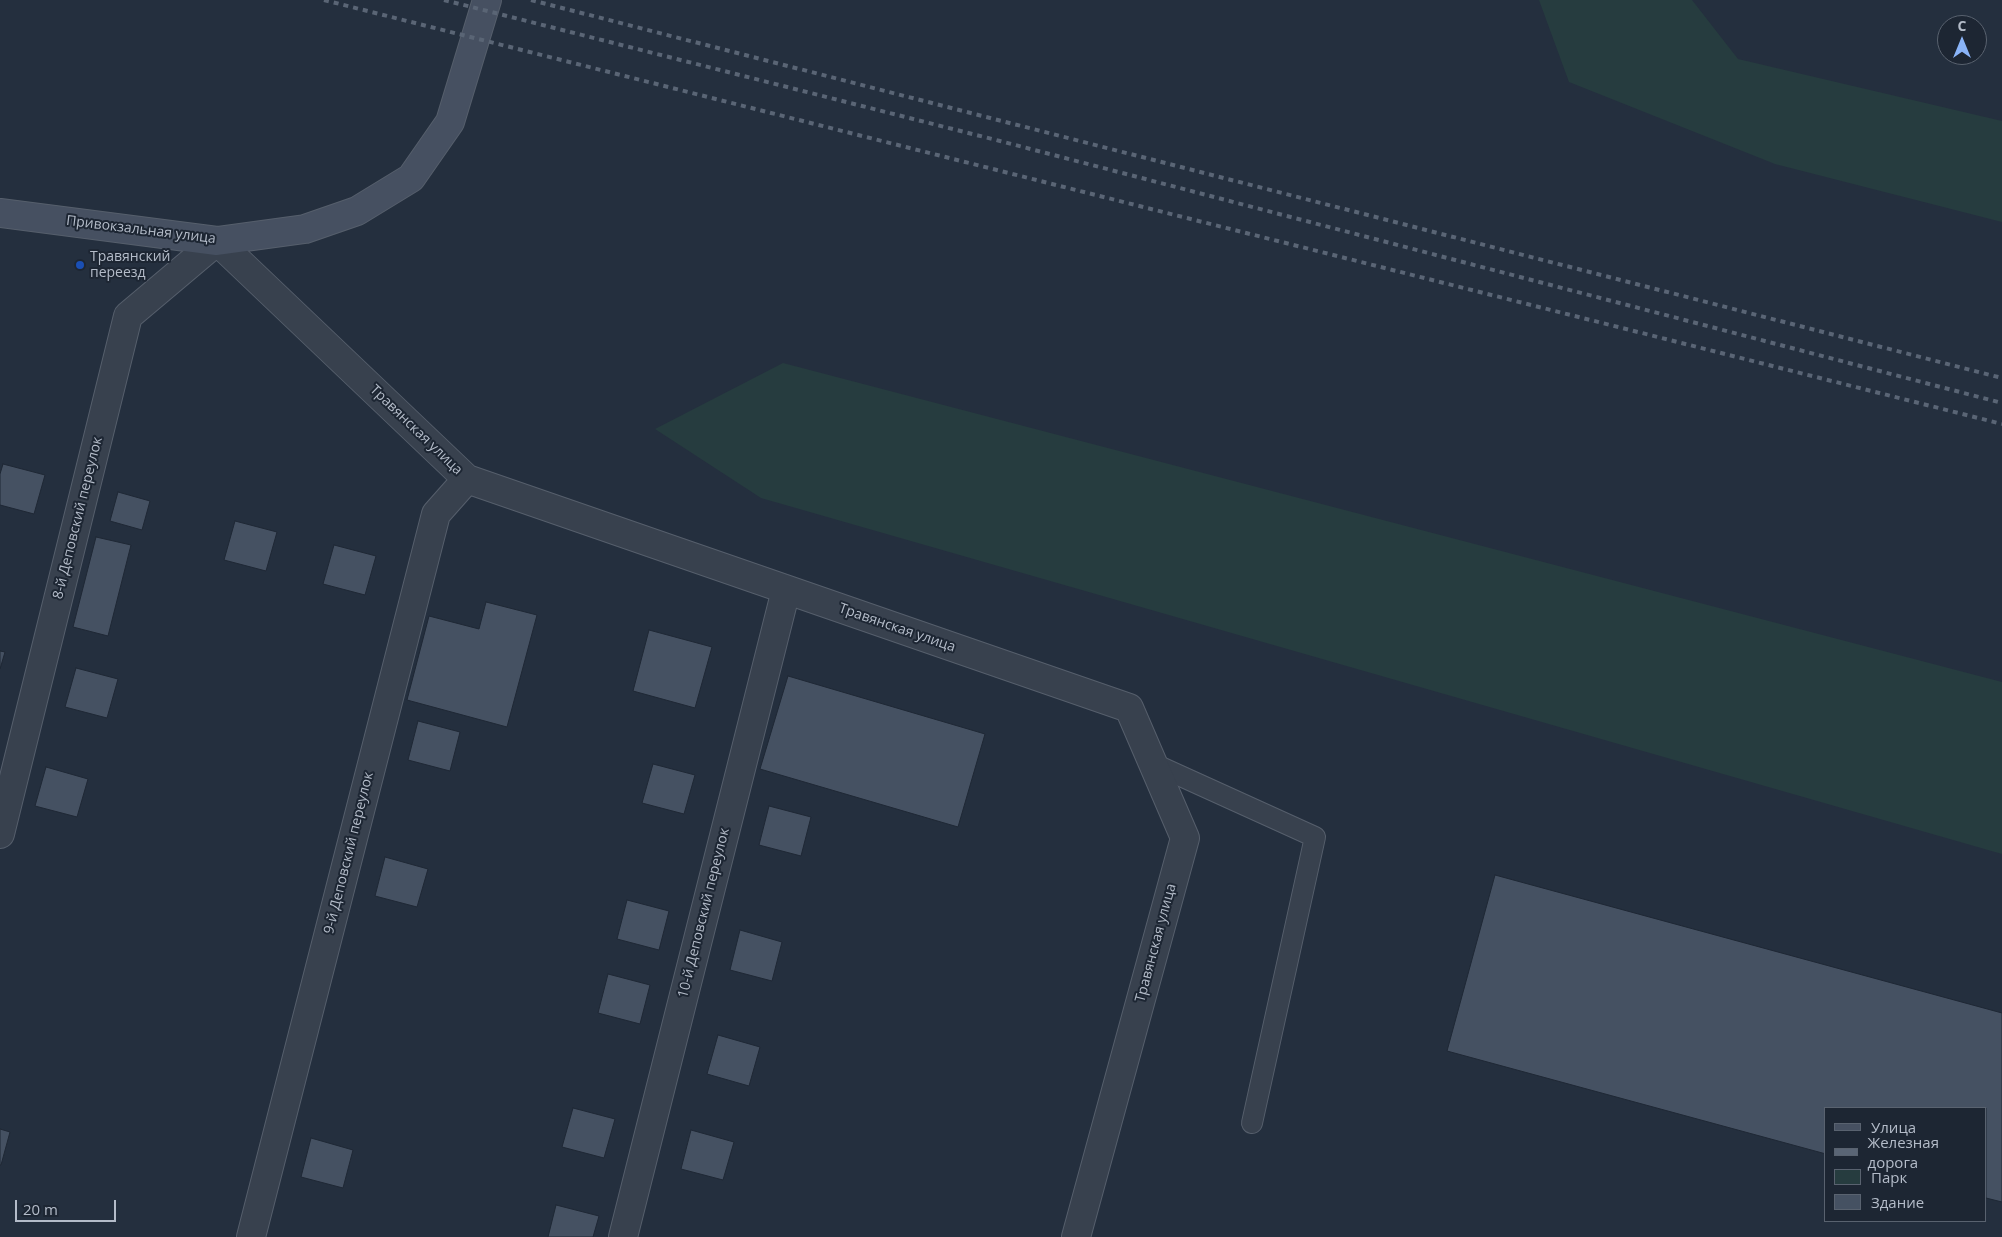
<!DOCTYPE html>
<html>
<head>
<meta charset="utf-8">
<style>
  body { margin:0 }
  #map { position:relative; width:2002px; height:1237px; overflow:hidden; background:#242f3e; font-family:"Open Sans",sans-serif }
  canvas { display:block }
  .legend { position:absolute; left:1824px; top:1107px; width:162px; height:115px; box-sizing:border-box; background:#1d2633; border:1px solid #59626f; margin:0; padding:6px 9px; list-style:none; font-size:15px; color:#b4bcc9 }
  .legend li { display:flex; align-items:center; gap:10px; height:25px }
  .legend b { width:25px; border:1px solid #59626f }
  .north { position:absolute; left:1937px; top:15px; width:50px; height:50px; box-sizing:border-box; background:#1d2633; border:1px solid #59626f; border-radius:50%; rotate:0deg; font-size:14px; font-weight:700; line-height:20px; text-align:center; color:#b4bcc9 }
  .north::after { content:''; display:block; margin:auto; width:18px; height:22px; background:#8ab4f8; clip-path:polygon(50% 0,100% 100%,50% 72%,0 100%) }
  .scale { position:absolute; left:15px; top:1200px; width:101px; height:22px; box-sizing:border-box; border:2px solid #b4bcc9; border-top:0; padding-left:6px; font-size:15px; line-height:18px; white-space:nowrap; color:#b4bcc9; -webkit-text-stroke:4px #1d2633; paint-order:stroke }
</style>
</head>
<body>
<div id="map">
<canvas width="2002" height="1237"></canvas>
<ul class="legend">
<li><b style="height:6px;background:#465061"></b>Улица</li>
<li><b style="height:6px;background:#5a6575"></b>Железная дорога</li>
<li><b style="height:14px;background:#263c3f"></b>Парк</li>
<li><b style="height:14px;background:#455162"></b>Здание</li>
</ul>
<div class="north">С</div>
<div class="scale">20 m</div>
</div>
<script>
const context = document.querySelector('canvas').getContext('2d');
context.lineJoin = 'round';
function fillPath(path, color) {
  context.fillStyle = color;
  context.fill(path, 'evenodd');
}
function toPath(rows) {
  const path = new Path2D();
  for (const r of rows) {
    path.moveTo(r[0], r[1]);
    for (let i = 2; i < r.length; i += 2) path.lineTo(r[i], r[i + 1]);
  }
  return path;
}
function trace(path, color, width, dash) {
  context.strokeStyle = color;
  context.lineWidth = width;
  context.lineCap = dash ? 'butt' : 'round';
  context.setLineDash(dash || []);
  context.stroke(path);
}
function write(font, color, halo, rows, align = 'center') {
  context.font = font + ' "Open Sans",sans-serif';
  context.lineWidth = 4;
  context.setLineDash([]);
  context.textBaseline = 'middle';
  context.strokeStyle = halo;
  context.fillStyle = color;
  for (const [text, x, y, turn = 0] of rows) {
    context.save();
    context.translate(x, y);
    context.rotate((+turn || 0) * Math.PI / 180);
    context.textAlign = isNaN(turn) ? turn : align;
    if (halo) context.strokeText(text, 0, 0);
    context.fillText(text, 0, 0);
    context.restore();
  }
}
const green = toPath([
  [1539,0,1692,0,1738,59,2002,121,2002,222,1775,164,1569,82],
  [783,363,2002,682,2002,854,761,498,655,429]
]);
const building = toPath([
  [3,464,45,475,34,514,0,505,0,474,3,464],
  [118,492,150,501,142,530,110,521,118,492],
  [235,521,277,532,266,571,224,560,235,521],
  [96,537,131,545,108,636,73,627,96,537],
  [334,545,376,556,365,595,323,584,334,545],
  [486,602,537,615,507,727,407,700,429,616,479,629,486,602],
  [649,630,712,647,695,708,633,691,649,630],
  [0,651,5,652,0,669,0,651],
  [76,668,118,679,107,718,65,707,76,668],
  [788,676,985,734,958,827,760,769,788,676],
  [418,721,460,732,450,771,408,760,418,721],
  [653,764,695,775,684,814,642,803,653,764],
  [46,767,88,779,77,817,35,806,46,767],
  [769,806,811,817,801,856,759,845,769,806],
  [385,857,428,869,417,907,375,896,385,857],
  [1495,875,2002,1013,2002,1202,1986,1198,1986,1108,1826,1108,1826,1154,1447,1051,1495,875],
  [627,900,669,911,659,950,617,939,627,900],
  [740,930,782,942,772,981,730,970,740,930],
  [608,974,650,985,640,1024,598,1013,608,974],
  [718,1035,760,1047,749,1086,707,1074,718,1035],
  [573,1108,615,1119,604,1158,562,1147,573,1108],
  [0,1129,10,1132,1,1165,0,1165,0,1129],
  [691,1130,734,1142,723,1180,681,1169,691,1130],
  [311,1138,353,1150,343,1188,301,1177,311,1138],
  [556,1205,599,1216,593,1237,548,1237,556,1205]
]);
const lane = toPath([
  [1152,763,1315,837,1252,1123]
]);
const street = toPath([
  [0,834,128,316,217,241,467,479,1129,708,1185,838,1076,1237],
  [251,1237,436,514,467,479],
  [623,1237,786,590]
]);
const secondary = toPath([
  [0,213,217,241,305,229,357,211,411,178,450,122,487,0]
]);
const rail = toPath([
  [324,0,2002,424],
  [444,0,1000,141,2002,403],
  [531,0,2002,378]
]);
const markers = [
  [80,265,5,"#1a4fb4"]
];
const streetNames = [
  ["Привокзальная улица",141,230,7],
  ["Травянская улица",416,430,44],
  ["8-й Деповский переулок",78,518,-76],
  ["Травянская улица",897,628,19],
  ["9-й Деповский переулок",349,853,-76],
  ["10-й Деповский переулок",704,913,-76],
  ["Травянская улица",1156,943,-75]
];
const poiNames = [
  ["Травянский",90,257],
  ["переезд",90,273]
];
fillPath(green, '#263c3f');
fillPath(building, '#455162');
trace(building, '#1f2835', 1);
trace(lane, '#565f6c', 22);
trace(street, '#565f6c', 30);
trace(secondary, '#565f6c', 30);
trace(lane, '#38414e', 20);
trace(street, '#38414e', 28);
trace(secondary, '#465061', 28);
trace(rail, '#5a6575', 4, [5, 5]);
for (const [x, y, r, color] of markers) {
  const dot = new Path2D();
  dot.arc(x, y, r, 0, 2 * Math.PI);
  context.fillStyle = color;
  context.fill(dot);
  trace(dot, '#1d2633', 2);
}
write('14px', '#b4bcc9', '#1d2633', streetNames);
write('14px', '#b4bcc9', '#1d2633', poiNames, 'left');
</script>
</body>
</html>
